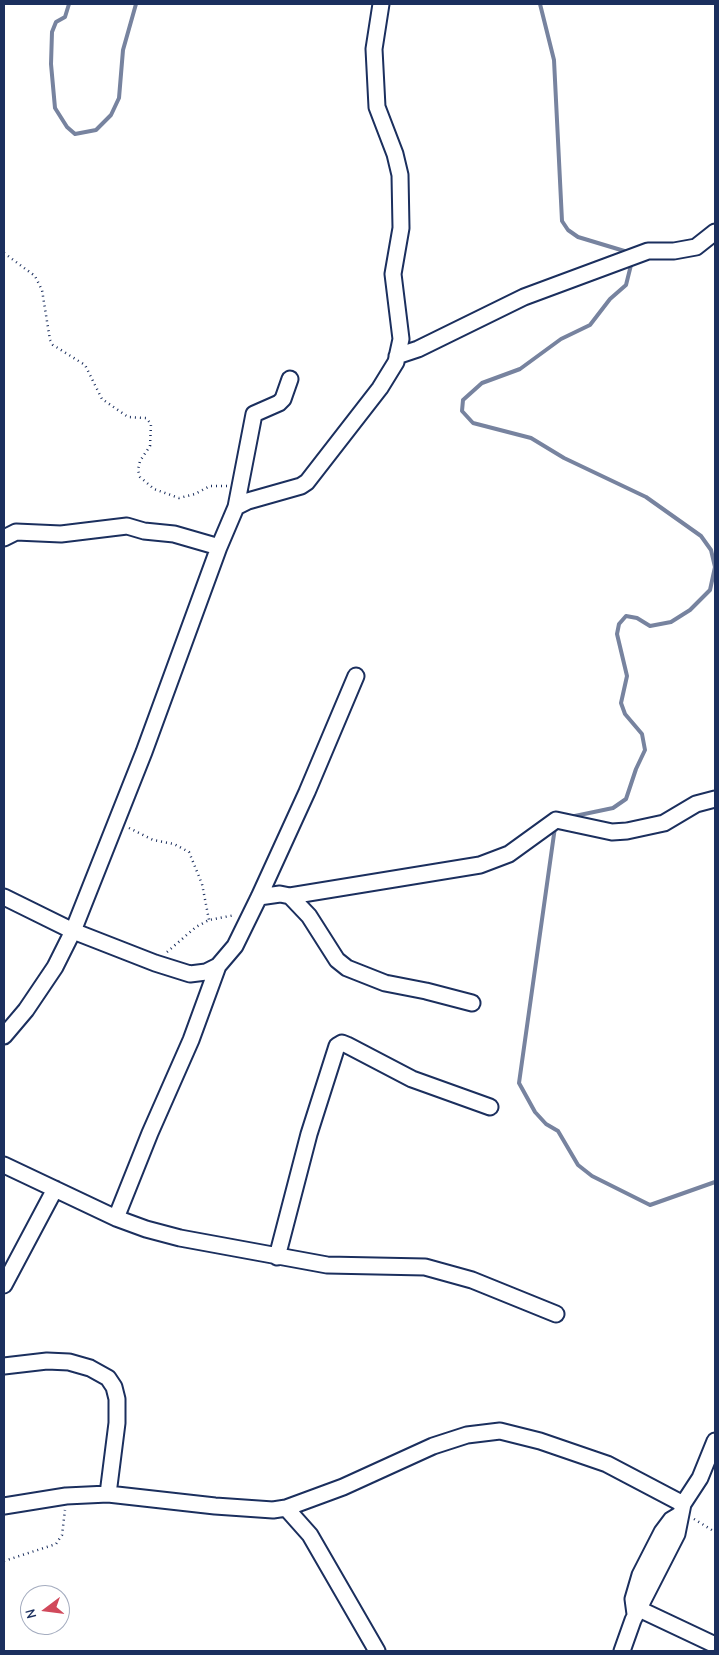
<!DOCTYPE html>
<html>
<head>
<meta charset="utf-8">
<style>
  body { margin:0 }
  #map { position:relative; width:719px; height:1655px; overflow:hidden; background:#fff; font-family:"Comic Neue",sans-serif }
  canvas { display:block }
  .frame { position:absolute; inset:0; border:5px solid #1b2f5e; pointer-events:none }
  .north { position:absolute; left:20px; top:1585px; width:50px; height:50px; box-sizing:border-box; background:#fff; border:1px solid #a4acbf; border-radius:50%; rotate:255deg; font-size:14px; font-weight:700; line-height:20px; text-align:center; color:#1b2f5e }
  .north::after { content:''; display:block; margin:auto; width:18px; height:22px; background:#d1495b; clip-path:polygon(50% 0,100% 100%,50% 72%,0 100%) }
</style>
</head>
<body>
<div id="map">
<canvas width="719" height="1655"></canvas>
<div class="frame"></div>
<div class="north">N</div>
</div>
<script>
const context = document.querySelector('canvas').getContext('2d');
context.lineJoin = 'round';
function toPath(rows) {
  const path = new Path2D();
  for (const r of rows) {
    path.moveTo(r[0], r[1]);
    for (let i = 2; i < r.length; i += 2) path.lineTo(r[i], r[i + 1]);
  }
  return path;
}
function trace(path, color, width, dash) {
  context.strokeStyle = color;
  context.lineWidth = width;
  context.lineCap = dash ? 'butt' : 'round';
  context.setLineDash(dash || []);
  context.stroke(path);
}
const stream = toPath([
  [69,4,65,17,56,22,52,32,51,64,55,108,67,127,75,134,96,130,111,115,119,98,123,50,136,4],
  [540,4,554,60,562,221,568,230,578,237,631,253],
  [570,817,613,808,626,799,636,769,645,750,642,734,625,714,621,703,627,676,617,634,619,624,626,616,637,618,650,626,671,622,690,610,710,590,715,567,711,550,701,536,646,497,564,458,531,438,473,423,462,411,463,400,482,383,520,369,561,339,590,325,610,299,626,285,632,261],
  [555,827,519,1083,535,1112,546,1124,558,1131,578,1165,592,1176,650,1205,715,1182]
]);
const path = toPath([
  [4,253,35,276,42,290,50,340,53,345,85,365,102,399,128,417,146,418,151,424,150,446,140,461,138,470,140,477,154,489,179,498,195,494,210,486,227,486],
  [129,828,153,840,174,844,189,852,202,884,209,920],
  [167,952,196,927,209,920,235,915],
  [694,1519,715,1532],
  [4,1561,56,1544,62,1535,65,1510]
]);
const minor = toPath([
  [397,356,418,349,524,297,648,251,674,251,696,247,715,232],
  [236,507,254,414,279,403,283,399,290,379],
  [4,538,16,532,61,534,127,526,144,531,174,534,219,547],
  [290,896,480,865,509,854,556,820,612,832,627,831,664,823,696,804,715,799],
  [4,897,73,931,155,963,190,974,206,972,218,966,235,946,259,897,307,792,356,676],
  [259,897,280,894,290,896,309,916,337,960,347,968,385,983,426,991,472,1003],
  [4,1036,26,1010,55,967,73,931,144,752,219,547,236,507,248,501,301,486,307,482,380,388,396,362,401,339,393,274,401,228,400,175,395,154,377,107,374,49,381,4],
  [4,1165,116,1218,146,1229,180,1238,327,1265,425,1267,472,1280,556,1314],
  [116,1218,150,1133,191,1040,218,966],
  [277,1257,309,1134,337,1046,342,1043,347,1045,412,1079,490,1107],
  [4,1285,55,1189],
  [4,1366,47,1361,69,1362,90,1368,108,1378,114,1387,117,1399,117,1423,108,1494],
  [4,1506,66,1496,108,1494,215,1506,273,1510,286,1508,343,1487,433,1446,467,1435,500,1431,540,1441,607,1464,683,1504],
  [286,1508,310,1535,377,1651],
  [639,1609,711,1643],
  [635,1614,633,1599,640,1575,662,1532,671,1520,681,1514],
  [622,1651,633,1620,677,1534,683,1504,700,1478,715,1441]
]);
trace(stream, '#77839f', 4);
trace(minor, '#1b2f5e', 19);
trace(path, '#1b2f5e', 2.5, [1, 4]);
trace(minor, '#fff', 15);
</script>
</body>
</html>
